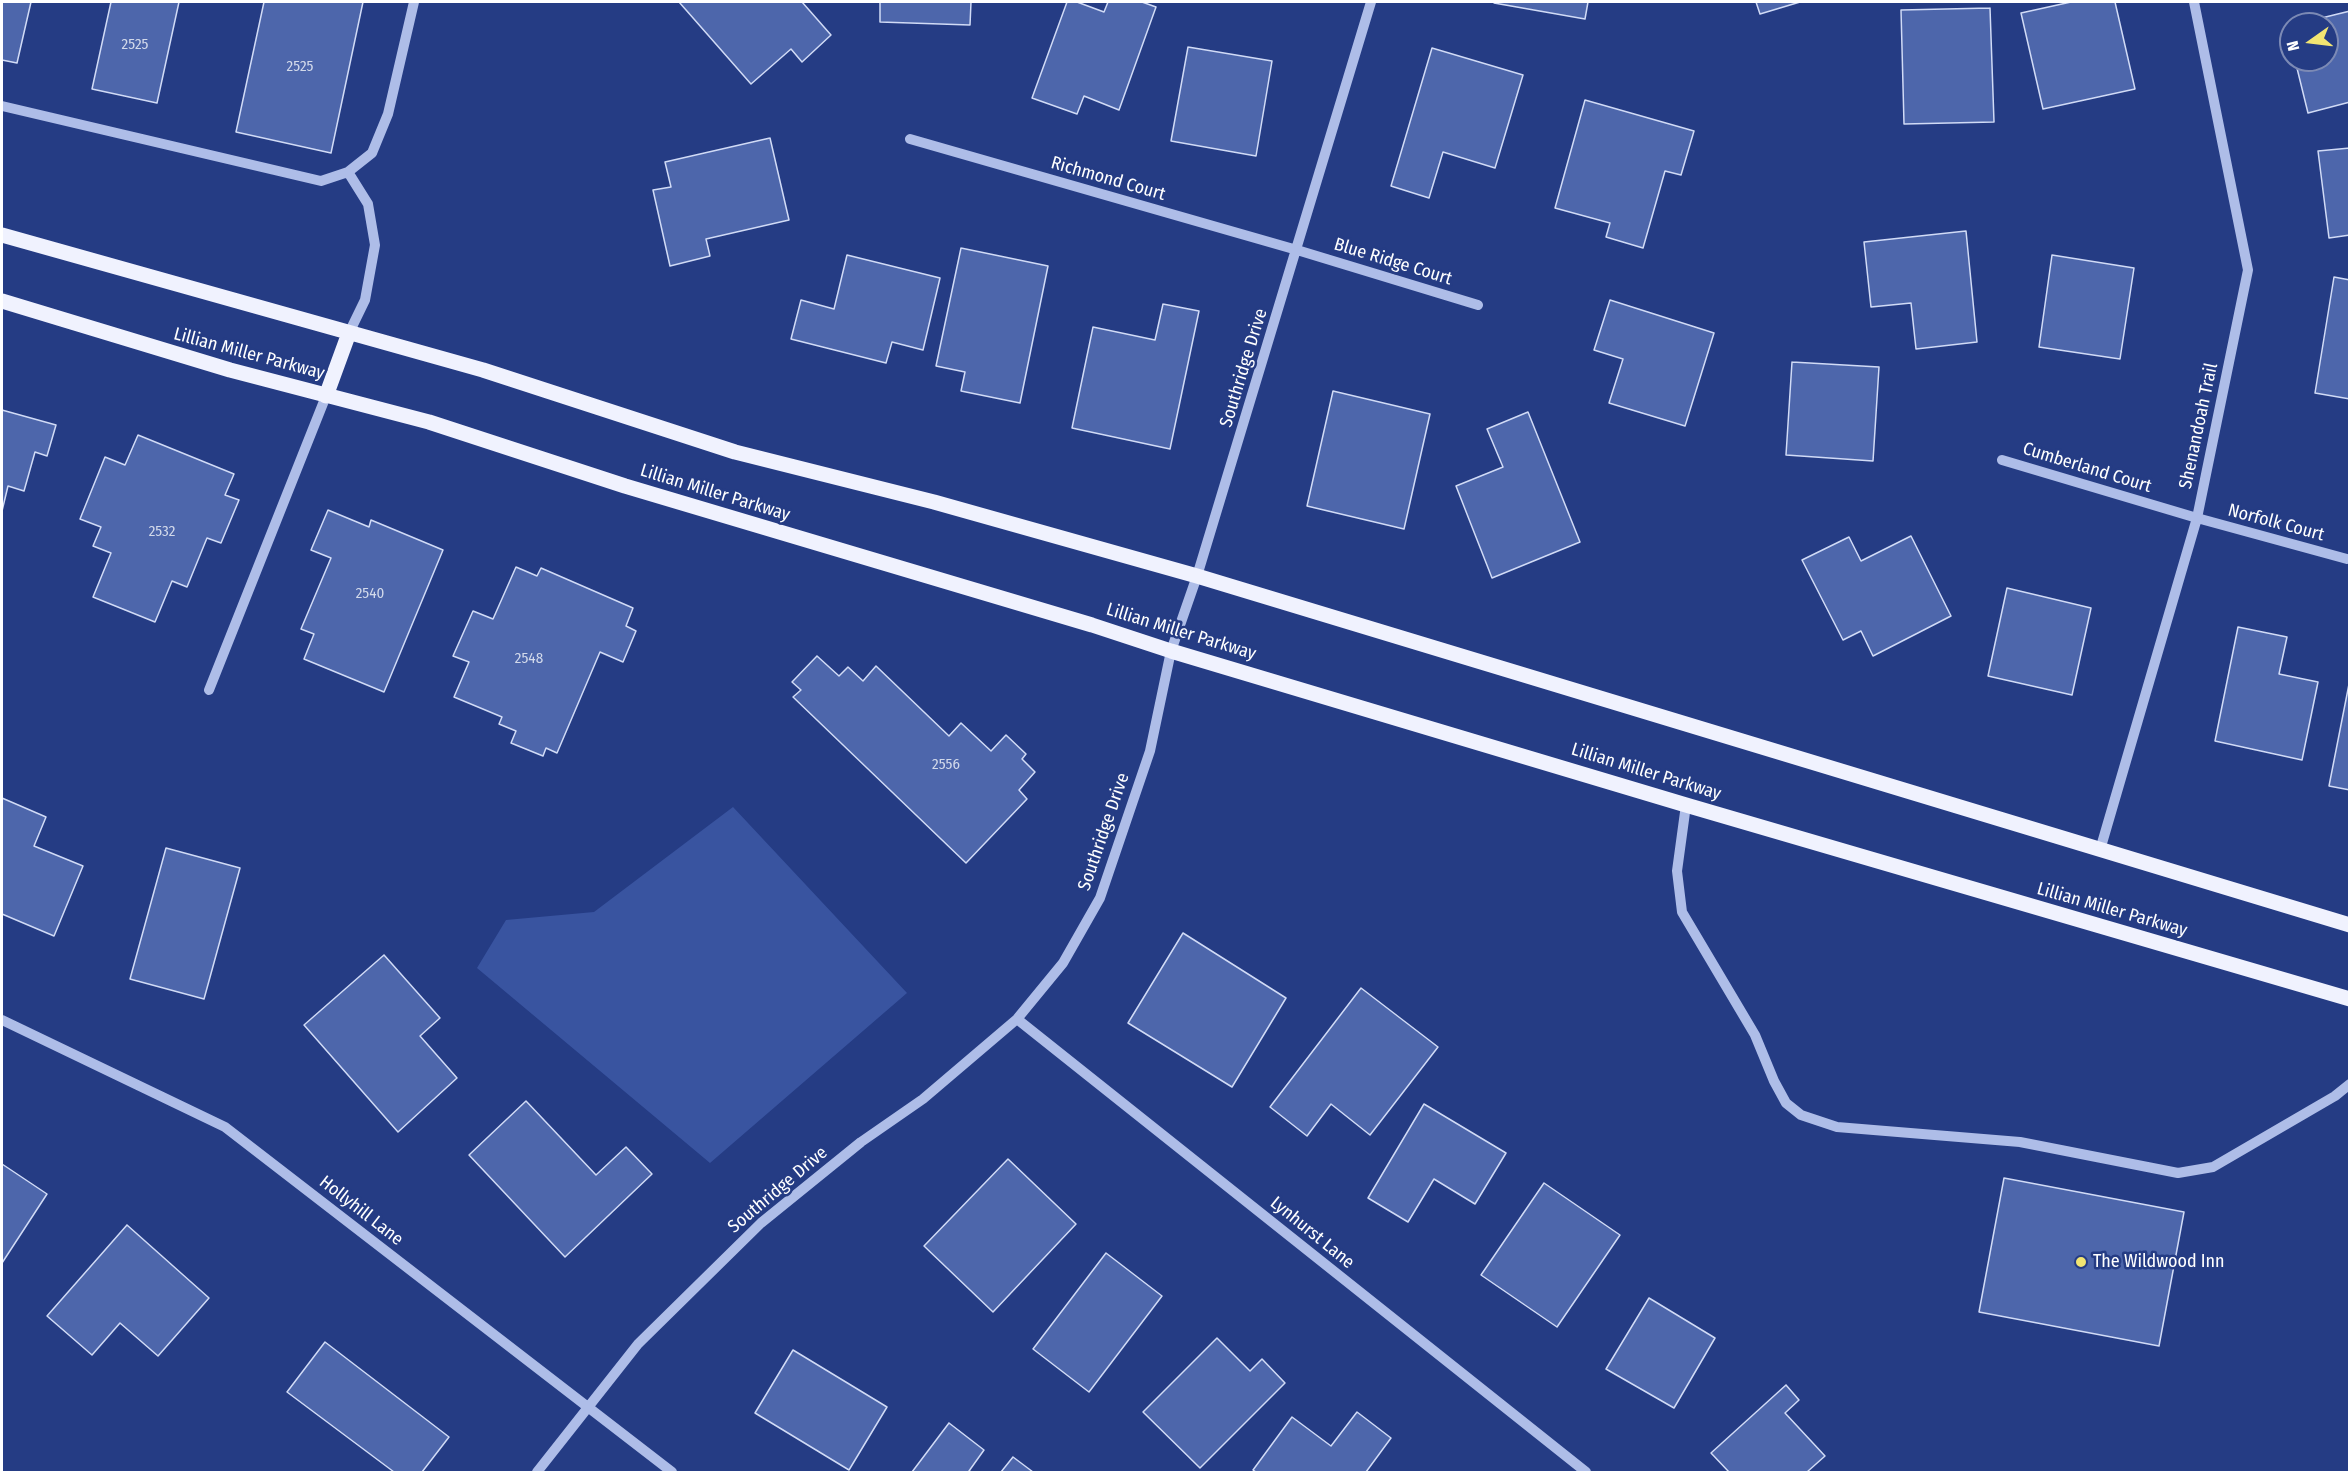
<!DOCTYPE html>
<html>
<head>
<meta charset="utf-8">
<style>
  body { margin:0 }
  #map { position:relative; width:2351px; height:1474px; overflow:hidden; background:#253c84; font-family:"Fira Sans Condensed",sans-serif }
  canvas { display:block }
  .frame { position:absolute; inset:0; border:3px solid #fff; pointer-events:none }
  .north { position:absolute; left:2279px; top:12px; width:60px; height:60px; box-sizing:border-box; background:#253c84; border:2px solid #7c8ab5; border-radius:50%; rotate:256deg; font-size:16px; font-weight:700; line-height:24px; text-align:center; color:#fff }
  .north::after { content:''; display:block; margin:auto; width:21px; height:27px; background:#f2e572; clip-path:polygon(50% 0,100% 100%,50% 72%,0 100%) }
</style>
</head>
<body>
<div id="map">
<canvas width="2351" height="1474"></canvas>
<div class="frame"></div>
<div class="north">N</div>
</div>
<script>
const context = document.querySelector('canvas').getContext('2d');
context.lineJoin = 'round';
function fillPath(path, color) {
  context.fillStyle = color;
  context.fill(path, 'evenodd');
}
function toPath(rows) {
  const path = new Path2D();
  for (const r of rows) {
    path.moveTo(r[0], r[1]);
    for (let i = 2; i < r.length; i += 2) path.lineTo(r[i], r[i + 1]);
  }
  return path;
}
function trace(path, color, width, dash) {
  context.strokeStyle = color;
  context.lineWidth = width;
  context.lineCap = dash ? 'butt' : 'round';
  context.setLineDash(dash || []);
  context.stroke(path);
}
function write(font, color, halo, rows, align = 'center') {
  context.font = font + ' "Fira Sans Condensed",sans-serif';
  context.lineWidth = 5;
  context.setLineDash([]);
  context.textBaseline = 'middle';
  context.strokeStyle = halo;
  context.fillStyle = color;
  for (const [text, x, y, turn = 0] of rows) {
    context.save();
    context.translate(x, y);
    context.rotate((+turn || 0) * Math.PI / 180);
    context.textAlign = isNaN(turn) ? turn : align;
    if (halo) context.strokeText(text, 0, 0);
    context.fillText(text, 0, 0);
    context.restore();
  }
}
const green = toPath([
  [733,807,907,993,710,1163,477,968,506,920,594,912]
]);
const building = toPath([
  [2,2,31,2,17,63,2,60,2,2],
  [111,2,179,2,157,103,92,89,111,2],
  [264,2,363,2,331,153,236,132,264,2],
  [679,2,802,2,831,35,802,62,791,49,751,84,679,2],
  [880,2,971,2,970,25,880,22,880,2],
  [1067,2,1077,2,1104,12,1108,2,1142,2,1156,7,1119,110,1084,96,1077,114,1032,98,1067,2],
  [1756,2,1800,2,1760,14,1756,2],
  [2071,2,2115,2,2135,89,2043,109,2021,13,2071,2],
  [1494,3,1494,2,1588,2,1585,19,1494,3],
  [1990,8,1994,122,1904,124,1901,10,1990,8],
  [2350,11,2350,102,2308,113,2295,60,2327,60,2327,24,2297,24,2350,11],
  [1188,47,1272,61,1256,156,1171,141,1188,47],
  [1432,48,1523,75,1495,168,1443,152,1429,198,1391,186,1432,48],
  [1585,100,1694,131,1681,175,1665,171,1643,248,1606,237,1610,223,1555,208,1585,100],
  [770,138,789,220,706,239,710,256,670,266,653,190,671,187,665,162,770,138],
  [2350,148,2350,235,2329,238,2318,151,2350,148],
  [1966,231,1977,342,1916,349,1911,303,1871,307,1864,242,1966,231],
  [961,248,1048,266,1020,403,961,391,965,372,936,366,961,248],
  [847,255,940,278,923,350,892,342,886,363,791,339,801,300,834,309,847,255],
  [2052,255,2134,268,2120,359,2039,347,2052,255],
  [2334,277,2350,280,2350,399,2315,393,2334,277],
  [1610,300,1714,333,1685,426,1609,403,1623,359,1594,350,1610,300],
  [1163,304,1199,311,1170,449,1072,428,1093,327,1155,340,1163,304],
  [1792,362,1879,367,1873,461,1786,455,1792,362],
  [1333,391,1430,414,1404,529,1307,506,1333,391],
  [2,410,56,425,47,456,35,452,24,491,8,486,2,511,2,410],
  [1528,412,1580,542,1492,578,1456,486,1503,467,1487,429,1528,412],
  [138,435,234,474,225,495,239,500,221,543,207,538,187,587,172,581,155,622,93,597,111,553,93,546,101,527,80,519,105,457,125,465,138,435],
  [328,510,369,527,371,520,443,550,384,692,304,659,314,634,301,629,331,558,311,550,328,510],
  [1911,536,1951,616,1873,656,1861,631,1843,640,1802,560,1849,537,1861,561,1911,536],
  [516,567,537,576,541,568,633,608,626,626,636,631,623,662,600,652,557,753,546,748,543,756,511,743,516,731,499,724,502,717,454,697,469,662,453,656,473,611,493,619,516,567],
  [2007,588,2091,608,2072,695,1988,676,2007,588],
  [2238,627,2287,637,2279,674,2318,682,2302,760,2215,741,2238,627],
  [817,656,839,676,848,667,863,681,876,666,949,736,961,723,991,751,1006,735,1026,754,1022,759,1035,772,1019,790,1027,799,966,863,793,697,801,690,792,682,817,656],
  [2350,679,2350,790,2329,786,2350,679],
  [2,798,46,817,34,846,83,866,54,936,2,914,2,798],
  [166,848,240,868,204,999,130,979,166,848],
  [1183,933,1286,998,1232,1087,1128,1023,1183,933],
  [384,955,440,1018,420,1036,457,1078,398,1132,304,1025,384,955],
  [1361,988,1438,1047,1370,1135,1331,1104,1307,1136,1270,1107,1361,988],
  [526,1101,596,1175,626,1147,652,1174,565,1257,469,1155,526,1101],
  [1424,1104,1506,1153,1475,1204,1434,1179,1408,1222,1368,1198,1424,1104],
  [1008,1159,1076,1224,993,1312,924,1246,1008,1159],
  [2,1164,47,1194,2,1263,2,1164],
  [2004,1178,2184,1212,2159,1346,1979,1312,2004,1178],
  [1544,1183,1620,1235,1557,1327,1481,1275,1544,1183],
  [127,1225,209,1298,158,1356,120,1323,92,1355,47,1316,127,1225],
  [1106,1253,1162,1296,1089,1392,1033,1349,1106,1253],
  [1649,1298,1715,1338,1674,1408,1606,1369,1649,1298],
  [1217,1338,1250,1371,1262,1359,1285,1383,1200,1468,1143,1412,1217,1338],
  [325,1342,449,1437,422,1472,394,1472,287,1392,325,1342],
  [793,1350,887,1407,849,1470,755,1413,793,1350],
  [1786,1385,1799,1400,1785,1413,1825,1456,1807,1472,1729,1472,1711,1453,1786,1385],
  [1357,1412,1391,1438,1366,1472,1256,1472,1253,1470,1292,1417,1331,1446,1357,1412],
  [949,1423,984,1450,969,1471,971,1472,912,1472,949,1423],
  [1013,1457,1033,1472,1001,1472,1013,1457]
]);
const minor = toPath([
  [2,106,321,181,348,172,368,204,375,245,365,300,349,333],
  [910,139,1297,250,1478,305],
  [348,172,372,153,388,114,414,2],
  [2002,460,2197,518,2347,559],
  [209,690,326,396],
  [1686,805,1677,871,1682,912,1755,1035,1774,1081,1786,1103,1801,1115,1837,1127,2020,1142,2178,1173,2213,1167,2335,1096,2350,1084],
  [2100,850,2197,518,2248,270,2194,2],
  [1017,1019,1586,1472],
  [2,1020,225,1127,672,1472],
  [537,1472,638,1344,761,1223,861,1142,923,1099,1017,1019,1063,963,1100,898,1150,751,1171,651,1197,576,1371,2]
]);
const major = toPath([
  [2,235,483,370,735,452,934,502,1197,576,2350,925],
  [2,301,230,370,429,422,625,486,1092,625,1171,651,1686,805,2350,999],
  [326,396,349,333]
]);
const markers = [
  [2081,1262,6,"#f2e572"]
];
const numberNames = [
  ["2525",135,45],
  ["2525",300,67],
  ["2532",162,532],
  ["2540",370,594],
  ["2548",529,659],
  ["2556",946,765]
];
const streetNames = [
  ["Richmond Court",1108,179,16],
  ["Blue Ridge Court",1393,262,17],
  ["Lillian Miller Parkway",249,354,15],
  ["Southridge Drive",1244,368,-73],
  ["Shenandoah Trail",2199,426,-78],
  ["Cumberland Court",2087,468,17],
  ["Lillian Miller Parkway",715,493,17],
  ["Norfolk Court",2276,523,15],
  ["Lillian Miller Parkway",1181,632,17],
  ["Lillian Miller Parkway",1646,772,17],
  ["Southridge Drive",1104,832,-71],
  ["Lillian Miller Parkway",2112,910,16],
  ["Southridge Drive",778,1190,-40],
  ["Hollyhill Lane",361,1211,38],
  ["Lynhurst Lane",1312,1233,39]
];
const poiNames = [
  ["The Wildwood Inn",2093,1262]
];
fillPath(green, '#3954a0');
fillPath(building, '#4d66ab');
trace(building, '#d1dbf6', 1.5);
trace(minor, '#aebde8', 10);
trace(major, '#f0f2fe', 15);
for (const [x, y, r, color] of markers) {
  const dot = new Path2D();
  dot.arc(x, y, r, 0, 2 * Math.PI);
  context.fillStyle = color;
  context.fill(dot);
  trace(dot, '#253c84', 2);
}
write('15px', '#d2d9ea', null, numberNames);
write('18px', '#fff', '#253c84', streetNames);
write('18px', '#fff', '#253c84', poiNames, 'left');
</script>
</body>
</html>
